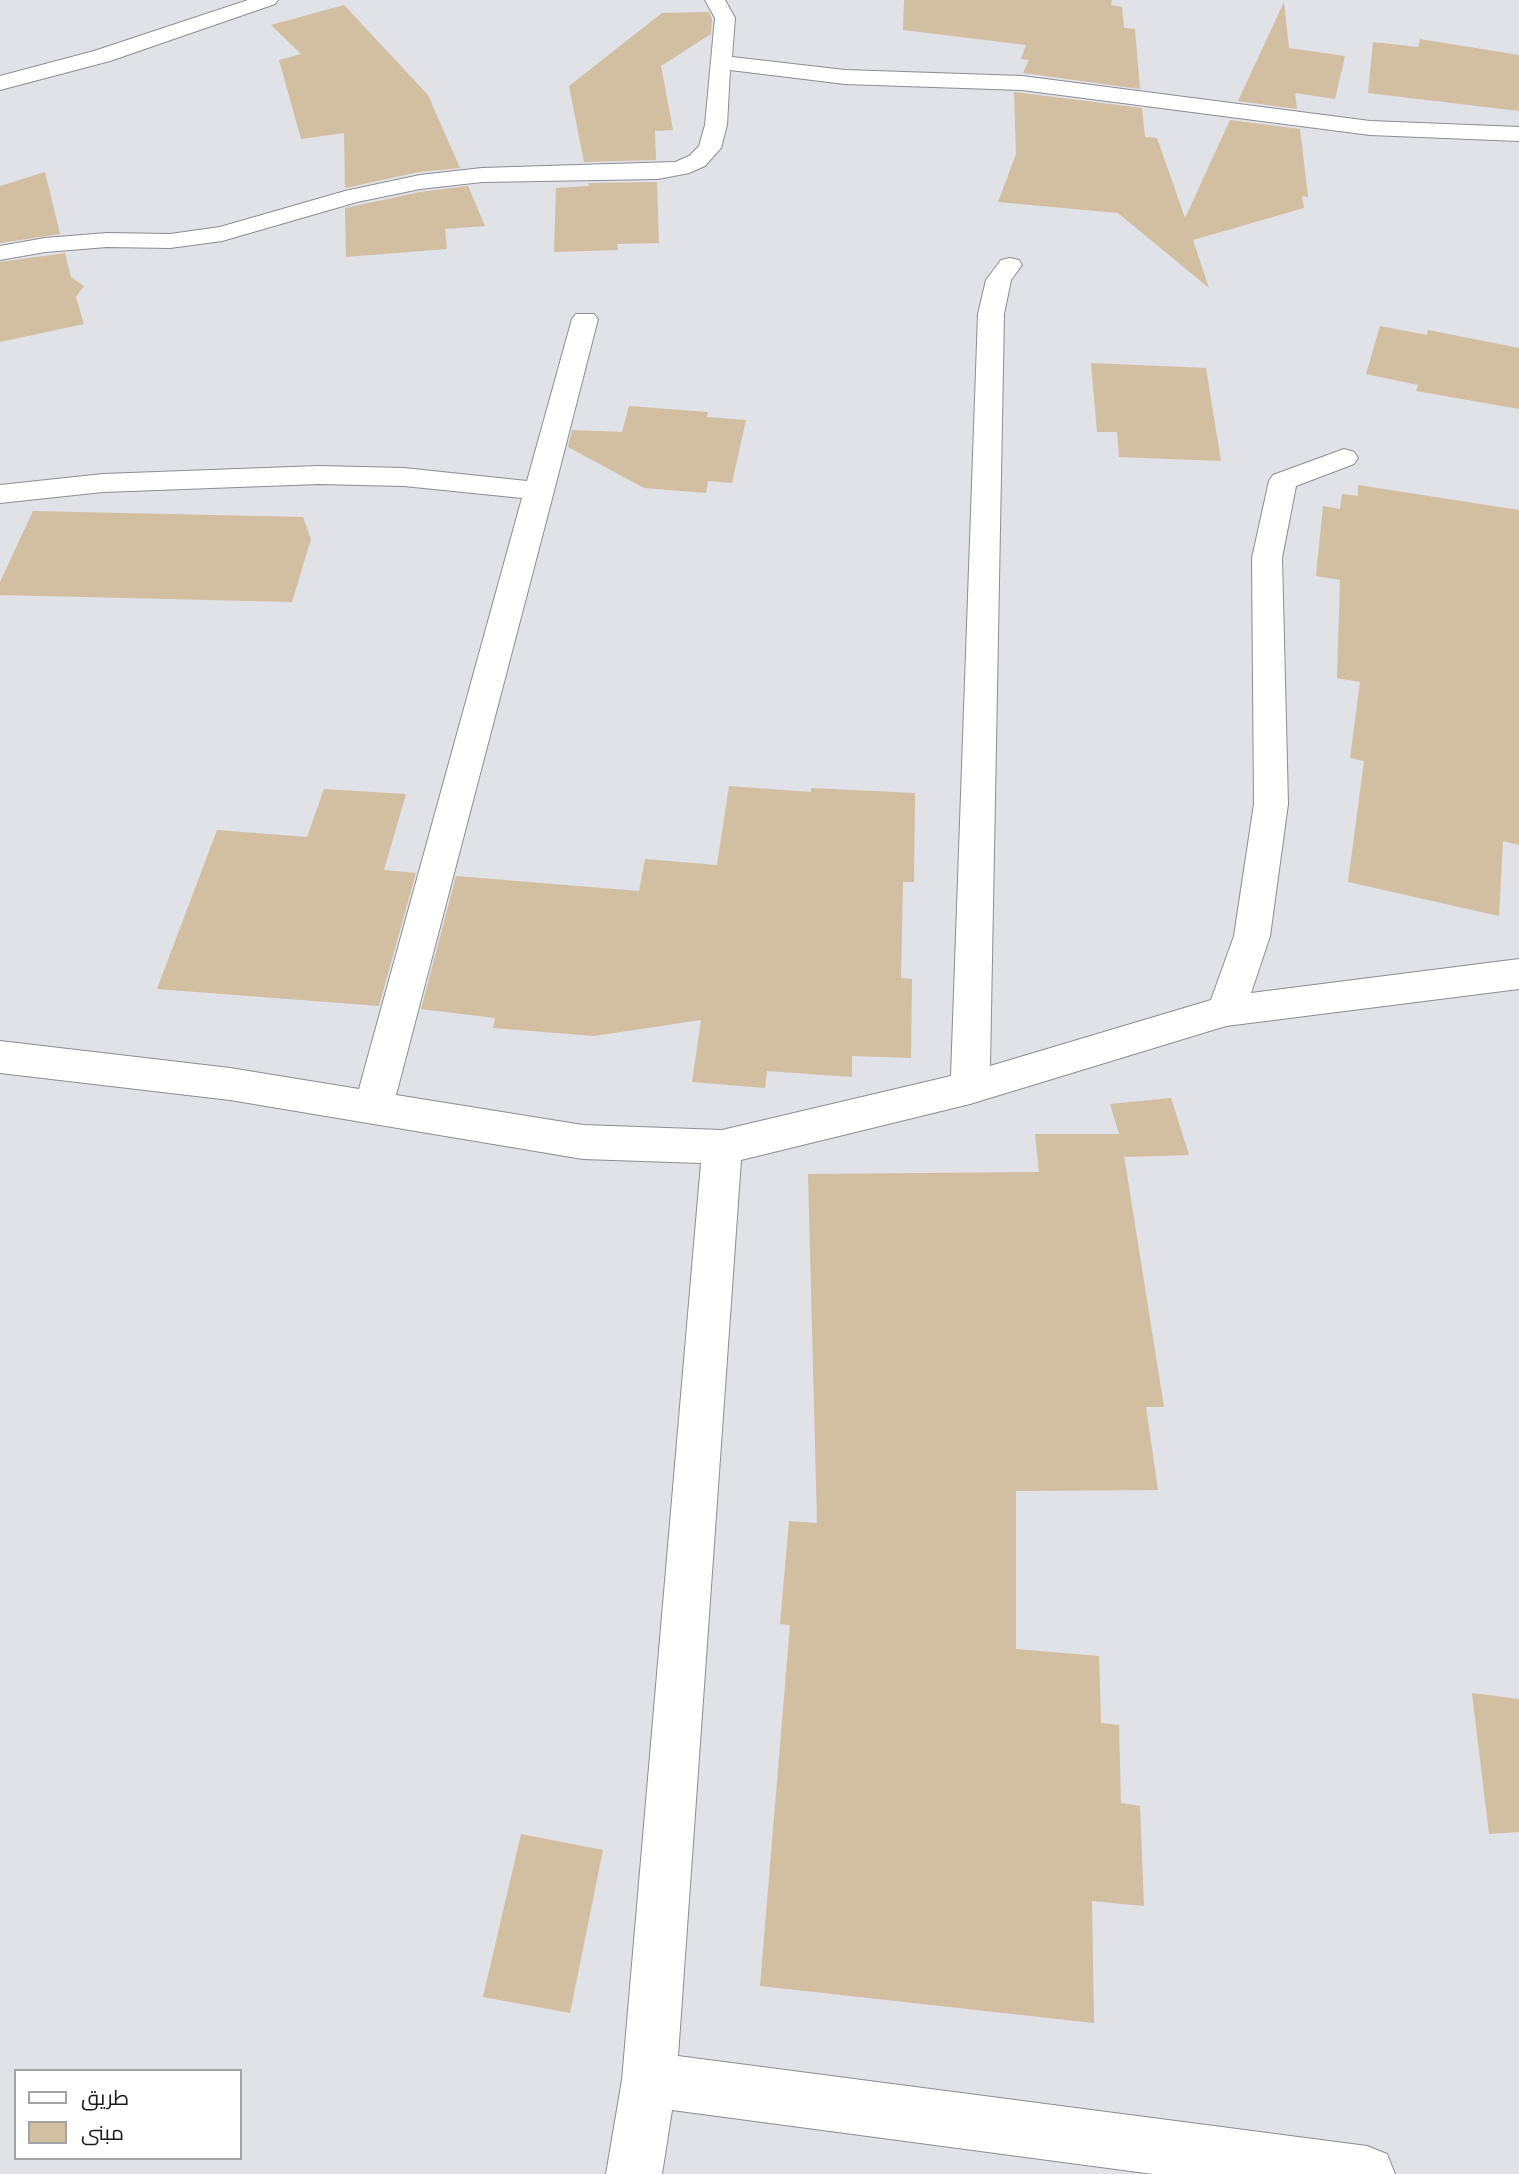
<!DOCTYPE html>
<html>
<head>
<meta charset="utf-8">
<style>
  body { margin:0 }
  #map { position:relative; width:1519px; height:2174px; overflow:hidden; background:#e1e1e8; font-family:"Space Grotesk",Cairo,sans-serif }
  canvas { display:block }
  .legend { position:absolute; left:14px; top:2069px; width:228px; height:91px; box-sizing:border-box; background:#fff; border:2px solid #a3a3a4; margin:0; padding:9px 12px; list-style:none; font-size:21px; color:#19191c }
  .legend li { display:flex; align-items:center; gap:14px; height:35px }
  .legend b { width:35px; border:2px solid #a3a3a4 }
</style>
</head>
<body>
<div id="map">
<canvas width="1519" height="2174"></canvas>
<ul class="legend">
<li><b style="height:9px;background:#fff"></b>طريق</li>
<li><b style="height:19px;background:#d2bea0"></b>مبنى</li>
</ul>
</div>
<script>
const context = document.querySelector('canvas').getContext('2d');
context.lineJoin = 'round';
function fillPath(path, color) {
  context.fillStyle = color;
  context.fill(path, 'evenodd');
}
function toPath(rows) {
  const path = new Path2D();
  for (const r of rows) {
    path.moveTo(r[0], r[1]);
    for (let i = 2; i < r.length; i += 2) path.lineTo(r[i], r[i + 1]);
  }
  return path;
}
function trace(path, color, width, dash) {
  context.strokeStyle = color;
  context.lineWidth = width;
  context.lineCap = dash ? 'butt' : 'round';
  context.setLineDash(dash || []);
  context.stroke(path);
}
const building = toPath([
  [904,0,1112,0,1111,5,1122,7,1124,28,1135,29,1140,89,1023,73,1029,60,1021,59,1026,45,903,30],
  [1284,2,1289,48,1345,56,1335,99,1295,93,1297,109,1238,101],
  [344,5,428,95,460,168,419,172,345,188,344,133,301,139,279,60,301,54,271,25],
  [709,12,712,19,711,34,661,66,673,130,655,131,656,160,584,162,569,86,662,13],
  [1420,39,1519,55,1519,111,1368,93,1373,42,1418,47],
  [1014,92,1142,108,1145,137,1157,138,1185,218,1230,120,1300,129,1308,197,1302,196,1304,208,1193,240,1209,288,1118,213,998,202,1016,154],
  [45,172,60,234,0,243,0,186],
  [657,182,659,243,617,244,618,250,554,252,556,188,589,186,588,183],
  [468,186,485,226,445,229,447,249,346,257,345,208,420,192],
  [65,253,71,277,84,286,76,297,84,324,0,342,0,262],
  [1380,326,1427,335,1428,330,1519,348,1519,409,1416,391,1418,385,1366,374],
  [1091,363,1206,368,1221,461,1119,457,1117,432,1097,432],
  [629,406,708,412,707,417,746,420,732,483,708,481,706,493,644,488,568,447,572,430,622,432],
  [1358,485,1519,510,1519,845,1503,841,1499,916,1348,882,1364,761,1350,758,1360,682,1337,678,1340,580,1316,576,1323,506,1340,509,1342,494,1358,496],
  [33,511,303,517,311,539,292,602,0,595,0,582],
  [729,786,811,792,811,788,915,793,914,882,903,882,901,978,912,979,911,1058,852,1056,852,1077,767,1071,765,1088,692,1082,701,1020,594,1036,493,1028,495,1018,421,1009,456,876,639,891,645,859,717,865],
  [324,789,406,794,384,870,416,873,379,1006,157,989,217,830,307,837],
  [1171,1098,1189,1155,1125,1157,1123,1149,1164,1407,1146,1407,1158,1490,1016,1491,1016,1649,1099,1656,1101,1723,1119,1725,1121,1803,1140,1806,1144,1906,1092,1901,1094,2023,760,1986,790,1625,780,1624,789,1521,817,1523,808,1174,1039,1172,1035,1134,1119,1134,1110,1104],
  [1472,1693,1519,1699,1519,1832,1489,1834],
  [521,1834,603,1850,570,2013,483,1997]
]);
const minor = toPath([
  [248,0,278,0,275,4,110,61,0,90,0,76,94,51,248,0],
  [705,0,725,0,735,18,732,57,845,70,1022,76,1370,121,1519,127,1519,141,1370,135,1022,90,845,84,730,70,727,125,721,148,705,166,689,173,658,179,482,182,420,189,357,202,222,241,170,248,107,247,45,252,0,260,0,246,45,238,107,233,170,234,220,227,345,191,420,175,482,168,675,162,689,156,699,146,705,125,715,18,705,0],
  [1010,258,1019,260,1022,265,1011,280,1004,314,990,1066,1211,1000,1234,936,1254,804,1252,558,1269,481,1273,475,1344,449,1354,452,1358,458,1354,464,1296,486,1282,558,1288,804,1270,936,1251,993,1519,959,1519,989,1226,1026,970,1104,741,1160,678,2056,1367,2146,1387,2154,1395,2174,1153,2174,672,2110,662,2174,606,2174,622,2080,701,1163,583,1159,230,1100,0,1073,0,1041,230,1068,359,1089,522,498,404,486,319,484,103,492,0,503,0,485,103,474,319,466,404,468,527,481,572,319,576,314,594,314,598,319,554,491,396,1095,583,1125,722,1130,951,1076,978,314,986,280,1001,260,1010,258]
]);
fillPath(building, '#d2bea0');
trace(minor, '#8d8c93', 2);
fillPath(minor, '#fff');
</script>
</body>
</html>
